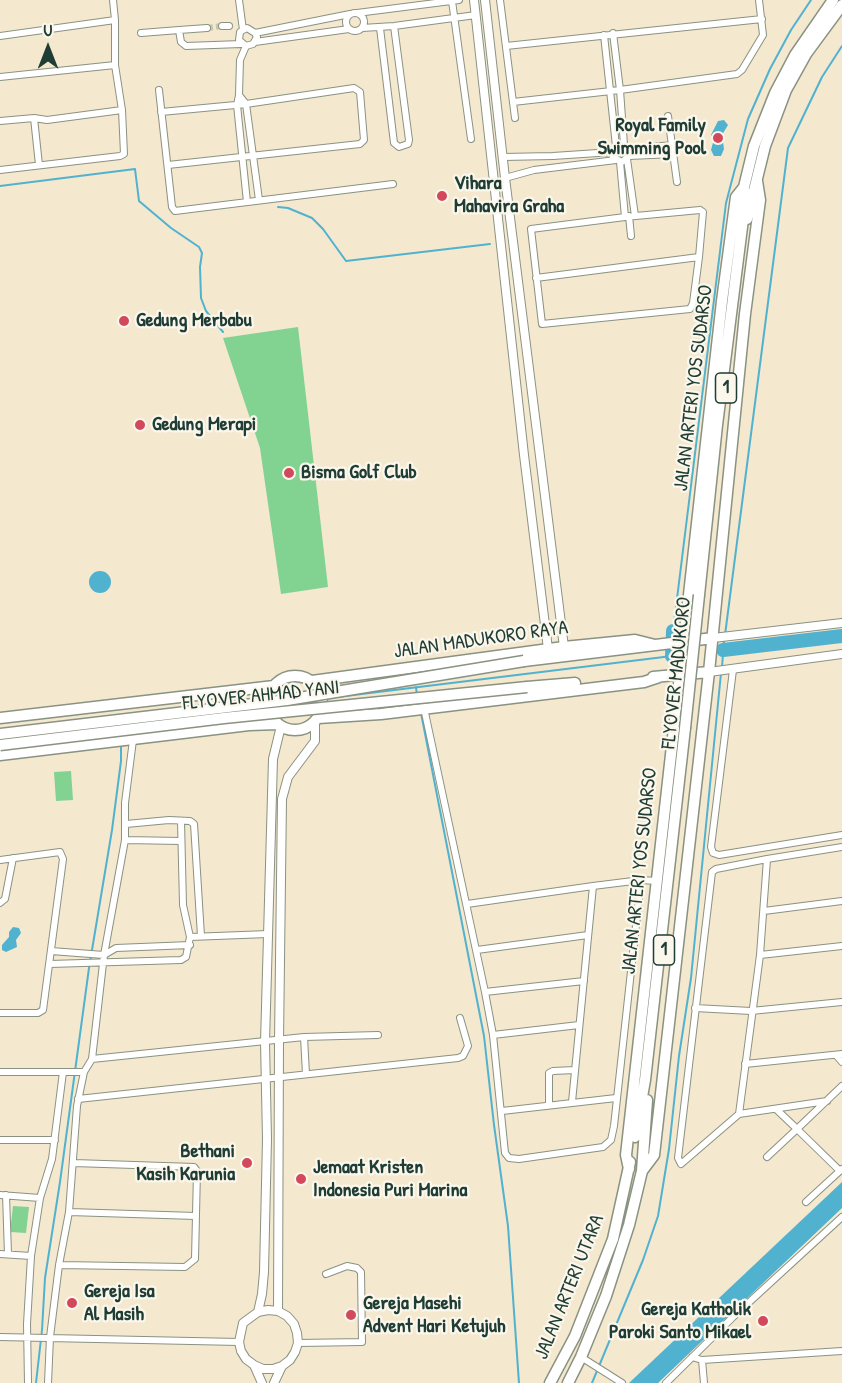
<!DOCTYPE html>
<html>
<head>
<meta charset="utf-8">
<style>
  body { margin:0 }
  #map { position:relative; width:842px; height:1383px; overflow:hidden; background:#f4e8cf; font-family:"Patrick Hand",sans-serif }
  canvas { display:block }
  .north { position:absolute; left:18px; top:18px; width:60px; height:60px; -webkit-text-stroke:4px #fbf7ec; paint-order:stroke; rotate:0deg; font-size:16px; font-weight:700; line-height:24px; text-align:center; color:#1f3d34 }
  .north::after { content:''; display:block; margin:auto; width:21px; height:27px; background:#1f3d34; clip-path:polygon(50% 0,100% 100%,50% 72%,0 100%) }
</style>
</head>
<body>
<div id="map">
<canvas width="842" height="1383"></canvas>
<div class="north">U</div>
</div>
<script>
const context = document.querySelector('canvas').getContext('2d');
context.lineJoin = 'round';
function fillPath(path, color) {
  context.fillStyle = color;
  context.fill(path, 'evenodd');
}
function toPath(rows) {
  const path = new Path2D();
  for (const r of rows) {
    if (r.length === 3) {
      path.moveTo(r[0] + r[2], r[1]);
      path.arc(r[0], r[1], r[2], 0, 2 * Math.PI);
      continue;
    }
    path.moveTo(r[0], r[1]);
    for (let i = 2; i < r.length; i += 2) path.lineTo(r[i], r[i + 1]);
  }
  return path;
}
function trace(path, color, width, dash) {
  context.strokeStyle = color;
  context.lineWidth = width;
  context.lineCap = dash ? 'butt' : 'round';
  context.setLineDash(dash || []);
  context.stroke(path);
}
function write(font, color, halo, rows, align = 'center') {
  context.font = font + ' "Patrick Hand",sans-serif';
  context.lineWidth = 4.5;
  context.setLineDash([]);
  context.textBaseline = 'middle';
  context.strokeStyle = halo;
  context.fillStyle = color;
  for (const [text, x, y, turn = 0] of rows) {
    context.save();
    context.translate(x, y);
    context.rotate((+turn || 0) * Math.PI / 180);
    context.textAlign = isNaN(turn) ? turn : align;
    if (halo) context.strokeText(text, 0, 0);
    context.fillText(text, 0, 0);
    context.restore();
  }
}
const green = toPath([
  [298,327,328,587,281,594,260,448,223,338],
  [71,771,73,800,56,801,54,772],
  [13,1206,29,1207,26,1233,10,1232]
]);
const water = toPath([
  [724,120,728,125,722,135,724,149,721,156,714,156,711,150,714,139,711,135,718,121],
  [100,582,11],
  [13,927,19,928,21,933,16,940,17,947,6,952,2,950,2,945,9,937,9,932],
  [842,1182,842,1208,658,1383,629,1383]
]);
const stream = toPath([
  [0,186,135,169,139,201,171,228,199,247,202,253,200,267,201,298,206,311,223,332],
  [278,207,288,208,312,218,323,229,346,261,490,244],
  [673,631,726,203,748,119,770,69,791,30,811,0],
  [725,635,788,148,822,77,842,46],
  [722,667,724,640],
  [416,687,417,696],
  [329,698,672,656],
  [421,713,484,1036,494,1125,508,1226,519,1383],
  [36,1383,42,1330,45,1278,60,1182,89,968,112,830,121,761,121,744],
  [592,1383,643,1260,658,1216,669,1149,679,1056,691,978,721,673]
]);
const river = toPath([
  [723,650,842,636],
  [672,656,673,631]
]);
const minorTunnel = toPath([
  [207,28,222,26]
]);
const minor = toPath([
  [239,0,243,30,240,32,239,40,246,46,253,44,257,37,255,33,247,28,243,30],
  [500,0,515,118],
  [452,1,471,139],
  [355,22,9],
  [357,13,459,0],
  [222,26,229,26],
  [362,28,394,26,476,15],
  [380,28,394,143,399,147,408,144,409,140,394,26],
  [179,30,207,28],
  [141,33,179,30,181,42,186,46,241,44],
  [255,33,350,14],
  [613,33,620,90,624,145],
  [604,35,616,146],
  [0,36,115,20],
  [255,42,349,29],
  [246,46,240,60,239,95,237,105,247,202],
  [506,46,762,19],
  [0,77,115,65],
  [159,90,172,207,175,211,393,184],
  [239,95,246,104,259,200],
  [513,102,620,90,737,74,742,70,763,35,759,0],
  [161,112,246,104,354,88,360,92,364,140,360,144,168,165],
  [668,116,677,182],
  [34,118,39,165],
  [0,121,34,118,47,120,122,110],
  [623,145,628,149,629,156],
  [628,149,673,145],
  [503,157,553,156,613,152],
  [613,157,622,162,629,156,674,154],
  [627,159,635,216],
  [620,162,625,217],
  [0,170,120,156,124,154,122,110,115,65,115,20,113,0],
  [505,178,534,170,616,160],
  [700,210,703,212,699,257,693,303,690,309,542,324,531,229,625,217,700,210],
  [629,216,631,236],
  [536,278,699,257],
  [733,670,711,847,713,853,719,855,842,835],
  [424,708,485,992,493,1035,505,1153,509,1158,519,1159,603,1147,611,1140,614,1126,641,880],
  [126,824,169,820,190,821,194,824,201,936],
  [125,840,181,841],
  [767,859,760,955,739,1114,681,1164,678,1158,712,872,716,869,767,859,842,847],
  [0,860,60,852,63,859,43,1010,38,1013,0,1013],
  [0,903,5,899,13,858],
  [467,904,593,886,641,880,657,881],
  [764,911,842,901],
  [190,937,268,934],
  [477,950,588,935],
  [51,951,104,955,116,948,190,945],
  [760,955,842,946],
  [50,964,181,960,186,957,190,937,183,905,181,821],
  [485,992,584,981],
  [695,1008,751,1011,842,1002],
  [493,1035,579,1025],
  [304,1037,306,1074],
  [836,1055,842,1062],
  [92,1059,304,1037,378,1035],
  [745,1064,842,1054],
  [0,1072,84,1072],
  [78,1099,458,1058,463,1056,468,1046,460,1018],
  [572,1102,593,886],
  [549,1105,549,1073,553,1071,575,1070],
  [776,1109,797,1129,842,1086],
  [502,1111,616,1098],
  [739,1114,827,1101],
  [0,1140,55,1140],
  [767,1157,797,1129,840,1171],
  [0,1195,40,1198],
  [6,1195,8,1254],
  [806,1202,842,1169],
  [69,1212,196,1216],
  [0,1254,31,1256],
  [59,1265,185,1267,195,1259,197,1171,194,1167,74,1163],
  [0,1337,239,1342],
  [298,1343,362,1342,361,1272,357,1268,347,1266,326,1274],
  [581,1357,622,1383],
  [692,1357,702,1360,842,1351],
  [702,1360,704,1383],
  [28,1383,27,1324,31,1256,40,1198,52,1159,63,1072],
  [48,1383,50,1337,59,1265,69,1212,77,1106,84,1072,92,1059,104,955,125,840,125,803,133,740],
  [666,1383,733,1317,842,1217]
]);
const tertiary = toPath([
  [474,0,524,455,548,649],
  [485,0,505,178,564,647],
  [713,638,842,623],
  [709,672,842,654],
  [278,1311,279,1041,282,799,288,777,315,741,315,722],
  [258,1312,262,1294,264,1272,267,1139,265,1042,273,759,281,726],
  [254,1365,262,1383],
  [274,1383,282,1366,290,1360,295,1352,298,1343,297,1333,294,1324,287,1316,278,1311,268,1310,258,1312,243,1323,239,1342,241,1351,246,1359,254,1365,263,1369,273,1369,282,1366]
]);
const trunk = toPath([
  [747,219,765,146,786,90,806,54,842,5],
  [699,595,717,425,743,219,744,187,754,146,775,93,795,55,833,0],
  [524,661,713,638],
  [295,703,27],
  [653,677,709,672],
  [312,681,564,647,635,640,655,645],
  [527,687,575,683],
  [0,718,274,686],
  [318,718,381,714,644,682,659,677],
  [0,755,249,725,278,724],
  [635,1137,645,1080,685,728],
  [629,1169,626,1155,722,301,736,197,744,187],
  [642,1171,654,1155,709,672,745,314,760,200,757,181],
  [550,1383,575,1336,613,1239,630,1162],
  [568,1383,581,1357,606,1296,629,1225,642,1171,647,1100]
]);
const trunkBridge = toPath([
  [685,728,699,595],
  [0,734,287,700,524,661],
  [0,745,224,718,527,687]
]);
const markers = [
  [718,138,6,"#d1495b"],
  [442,196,6,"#d1495b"],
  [124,321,6,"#d1495b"],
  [140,425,6,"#d1495b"],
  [289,473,6,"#d1495b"],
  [247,1163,6,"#d1495b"],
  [301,1179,6,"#d1495b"],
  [72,1303,6,"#d1495b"],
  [351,1315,6,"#d1495b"],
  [763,1321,6,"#d1495b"]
];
const shields = [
  [726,388,21],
  [664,950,21]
];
const shieldNames = [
  ["1",726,388],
  ["1",664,950]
];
const poiNames = [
  ["Royal Family",706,126,"right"],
  ["Swimming Pool",706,149,"right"],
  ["Vihara",454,184],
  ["Mahavira Graha",454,207],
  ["Gedung Merbabu",136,321],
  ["Gedung Merapi",152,425],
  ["Bisma Golf Club",301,473],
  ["Bethani",235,1152,"right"],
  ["Kasih Karunia",235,1175,"right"],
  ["Jemaat Kristen",313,1168],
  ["Indonesia Puri Marina",313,1191],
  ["Gereja Isa",84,1292],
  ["Al Masih",84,1315],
  ["Gereja Masehi",363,1304],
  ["Advent Hari Ketujuh",363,1327],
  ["Gereja Katholik",751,1310,"right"],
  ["Paroki Santo Mikael",751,1333,"right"]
];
const streetNames = [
  ["JALAN ARTERI YOS SUDARSO",694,388,-83],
  ["JALAN MADUKORO RAYA",481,640,-8],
  ["FLYOVER MADUKORO",677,673,-84],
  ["FLYOVER AHMAD YANI",261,696,-6],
  ["JALAN ARTERI YOS SUDARSO",640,871,-84],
  ["JALAN ARTERI UTARA",570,1287,-68]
];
fillPath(green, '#82d292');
fillPath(water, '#51b2d0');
trace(stream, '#51b2d0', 2);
trace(river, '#51b2d0', 14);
trace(minorTunnel, '#c9c6b0', 6, [6, 3]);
trace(minor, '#8a9282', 8);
trace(tertiary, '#8a9282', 10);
trace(trunk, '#8a9282', 13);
trace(minor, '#fff', 6);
trace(tertiary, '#fff', 8);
trace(trunk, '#fff', 10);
trace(trunkBridge, '#8a9282', 13, []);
trace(trunkBridge, '#fff', 10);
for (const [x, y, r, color] of markers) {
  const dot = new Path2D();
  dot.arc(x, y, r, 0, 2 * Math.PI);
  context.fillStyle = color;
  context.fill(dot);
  trace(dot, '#fbf7ec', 2);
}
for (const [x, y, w] of shields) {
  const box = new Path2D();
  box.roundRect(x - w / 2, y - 15, w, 30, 4.5);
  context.fillStyle = '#fbf7ec';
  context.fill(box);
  trace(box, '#1f3d34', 1.5);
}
write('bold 18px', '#1f3d34', null, shieldNames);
write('bold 20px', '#1f3d34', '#fbf7ec', poiNames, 'left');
write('20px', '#1f3d34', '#fbf7ec', streetNames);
</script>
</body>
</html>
